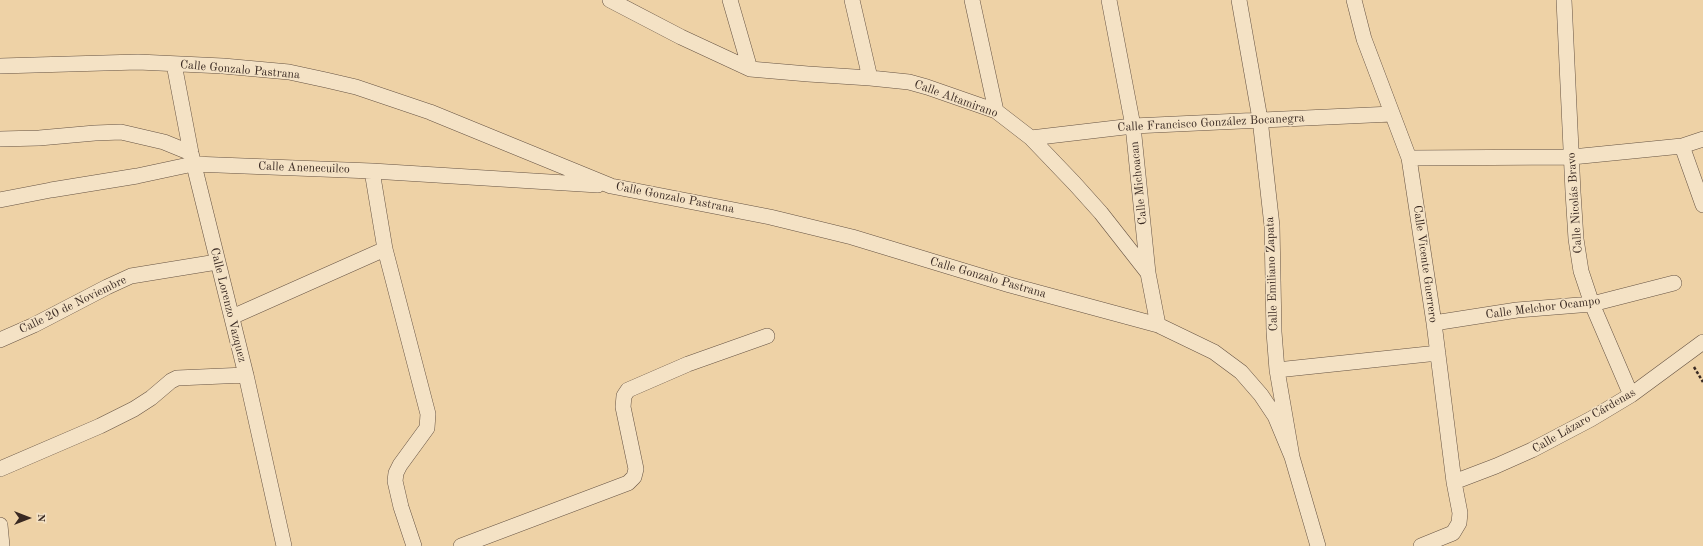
<!DOCTYPE html>
<html>
<head>
<meta charset="utf-8">
<style>
  body { margin:0 }
  #map { position:relative; width:1703px; height:546px; overflow:hidden; background:#eed2a6; font-family:"Old Standard TT",serif }
  canvas { display:block }
  .north { position:absolute; left:8px; top:498px; width:40px; height:40px; -webkit-text-stroke:3px #f4e2c5; paint-order:stroke; rotate:90deg; font-size:11px; font-weight:700; line-height:16px; text-align:center; color:#392922 }
  .north::after { content:''; display:block; margin:auto; width:14px; height:18px; background:#392922; clip-path:polygon(50% 0,100% 100%,50% 72%,0 100%) }
</style>
</head>
<body>
<div id="map">
<canvas width="1703" height="546"></canvas>
<div class="north">N</div>
</div>
<script>
const context = document.querySelector('canvas').getContext('2d');
context.lineJoin = 'round';
function toPath(rows) {
  const path = new Path2D();
  for (const r of rows) {
    path.moveTo(r[0], r[1]);
    for (let i = 2; i < r.length; i += 2) path.lineTo(r[i], r[i + 1]);
  }
  return path;
}
function trace(path, color, width, dash) {
  context.strokeStyle = color;
  context.lineWidth = width;
  context.lineCap = dash ? 'butt' : 'round';
  context.setLineDash(dash || []);
  context.stroke(path);
}
function write(font, color, halo, rows, align = 'center') {
  context.font = font + ' "Old Standard TT",serif';
  context.lineWidth = 3;
  context.setLineDash([]);
  context.textBaseline = 'middle';
  context.strokeStyle = halo;
  context.fillStyle = color;
  for (const [text, x, y, turn = 0] of rows) {
    context.save();
    context.translate(x, y);
    context.rotate((+turn || 0) * Math.PI / 180);
    context.textAlign = isNaN(turn) ? turn : align;
    if (halo) context.strokeText(text, 0, 0);
    context.fillText(text, 0, 0);
    context.restore();
  }
}
const path = toPath([
  [1694,367,1703,382]
]);
const street = toPath([
  [610,0,681,37,750,69,808,74,870,78,909,82,927,87,996,111,1031,138,1075,184,1101,213,1148,273,1158,325],
  [730,0,750,69],
  [852,0,870,78],
  [972,0,996,111],
  [1109,0,1133,126,1148,273],
  [1239,0,1260,119,1272,226,1274,332,1277,370,1292,457,1318,546],
  [1354,0,1364,39,1409,158,1434,323,1454,482,1460,513,1459,523,1453,533,1421,546],
  [1564,0,1573,192,1576,239,1581,271,1592,304,1631,395],
  [174,64,191,153,246,375,284,546],
  [0,66,138,62,223,66,289,72,326,80,356,87,430,112,611,186,770,217,852,237,1010,285,1158,325,1214,352,1241,372,1261,395,1275,416,1292,457],
  [1031,138,1133,126,1392,114],
  [0,139,39,138,95,133,121,132,164,142,191,153],
  [1682,146,1703,205],
  [1409,158,1572,157,1682,146,1703,139],
  [372,171,385,249,428,414,427,428,400,465,396,473,395,481,401,507,414,546],
  [0,200,51,190,137,176,193,164,372,171,598,185],
  [232,317,385,249],
  [1434,323,1517,310,1592,304,1674,283],
  [0,340,34,325,107,287,131,276,217,262],
  [1277,370,1438,353],
  [0,469,100,426,134,409,151,398,171,381,177,378,246,375],
  [1454,482,1496,466,1532,450,1591,419,1631,395,1703,342],
  [0,525,2,546],
  [461,546,628,483,634,477,636,469,623,407,624,396,628,390,688,364,767,336]
]);
const streetNames = [
  ["Calle Gonzalo Pastrana",240,70,5],
  ["Calle Altamirano",956,99,20],
  ["Calle Francisco González Bocanegra",1211,123,-3],
  ["Calle Anenecuilco",304,168,2],
  ["Calle Michoacan",1139,183,-96],
  ["Calle Gonzalo Pastrana",675,198,11],
  ["Calle Nicolás Bravo",1575,203,-94],
  ["Calle Vicente Guerrero",1425,264,82],
  ["Calle Emiliano Zapata",1272,274,-92],
  ["Calle Gonzalo Pastrana",988,278,16],
  ["Calle 20 de Noviembre",73,305,-26],
  ["Calle Lorenzo Vazquez",228,305,76],
  ["Calle Melchor Ocampo",1543,308,-7],
  ["Calle Lázaro Cárdenas",1584,421,-30]
];
trace(street, '#665343', 16);
trace(path, '#392922', 2.5, [3, 2]);
trace(street, '#f4e2c5', 15);
write('12px', '#392922', '#f4e2c5', streetNames);
</script>
</body>
</html>
